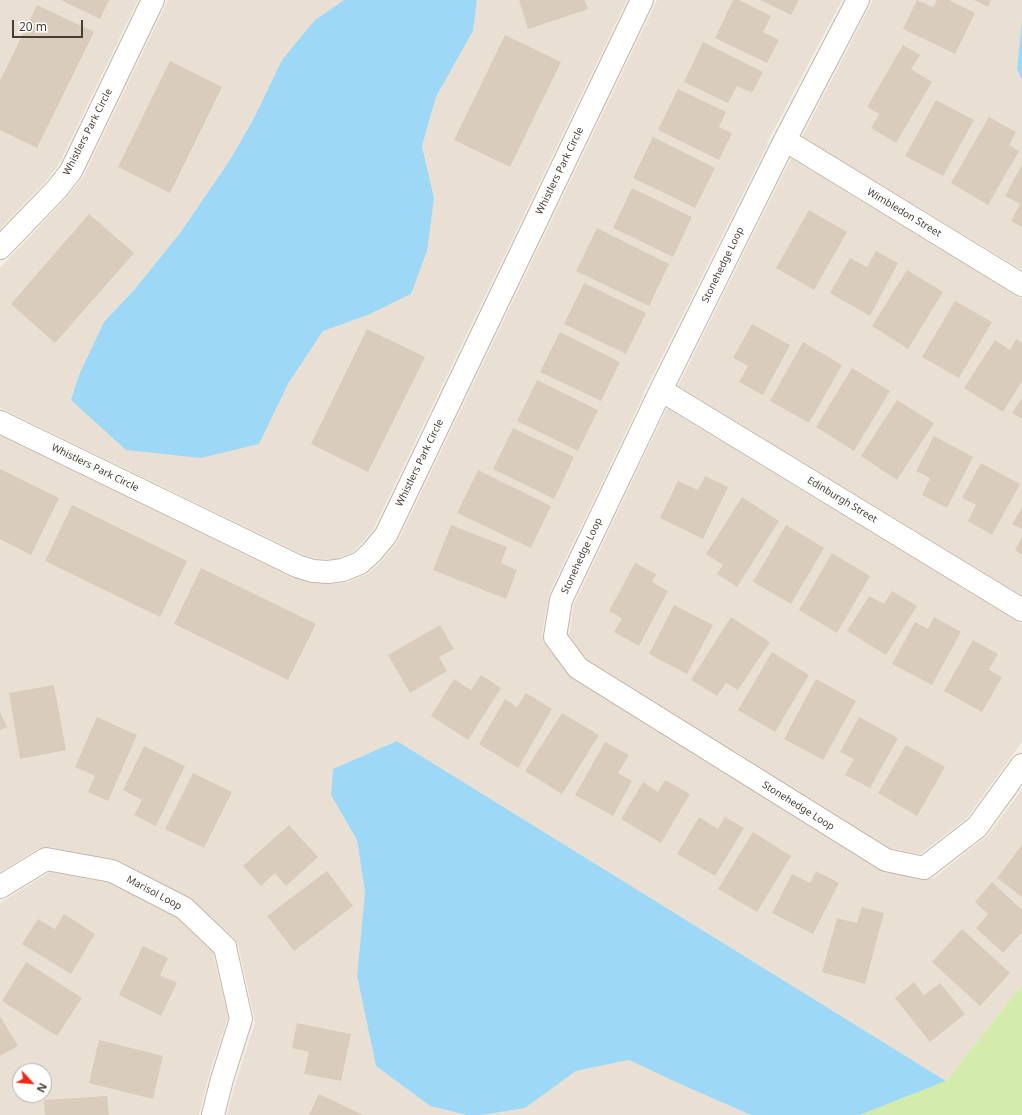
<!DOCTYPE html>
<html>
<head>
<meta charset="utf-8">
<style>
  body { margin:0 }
  #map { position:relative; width:1022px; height:1115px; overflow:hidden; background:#f4efe6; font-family:"Noto Sans",sans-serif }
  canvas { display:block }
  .north { position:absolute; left:12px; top:1063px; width:40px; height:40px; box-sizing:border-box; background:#fff; border:1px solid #b6b2ae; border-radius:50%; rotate:116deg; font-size:11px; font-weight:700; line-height:16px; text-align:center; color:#483f34 }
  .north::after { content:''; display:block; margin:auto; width:14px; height:18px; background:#ff2212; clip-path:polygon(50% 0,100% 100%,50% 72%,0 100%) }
  .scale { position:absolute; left:12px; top:20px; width:71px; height:18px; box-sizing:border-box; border:2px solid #483f34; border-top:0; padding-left:5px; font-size:12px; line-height:14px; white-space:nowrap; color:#483f34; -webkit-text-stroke:3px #fff; paint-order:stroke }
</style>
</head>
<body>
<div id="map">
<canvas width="1022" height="1115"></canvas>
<div class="north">N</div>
<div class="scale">20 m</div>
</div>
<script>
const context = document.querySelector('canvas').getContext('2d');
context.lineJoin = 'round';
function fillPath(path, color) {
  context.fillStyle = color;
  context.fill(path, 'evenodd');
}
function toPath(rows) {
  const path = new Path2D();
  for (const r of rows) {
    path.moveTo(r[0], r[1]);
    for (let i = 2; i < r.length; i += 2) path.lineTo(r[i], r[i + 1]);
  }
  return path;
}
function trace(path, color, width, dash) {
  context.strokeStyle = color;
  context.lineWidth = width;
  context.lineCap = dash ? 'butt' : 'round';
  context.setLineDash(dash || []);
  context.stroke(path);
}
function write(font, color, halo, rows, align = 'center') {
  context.font = font + ' "Noto Sans",sans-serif';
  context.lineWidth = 4;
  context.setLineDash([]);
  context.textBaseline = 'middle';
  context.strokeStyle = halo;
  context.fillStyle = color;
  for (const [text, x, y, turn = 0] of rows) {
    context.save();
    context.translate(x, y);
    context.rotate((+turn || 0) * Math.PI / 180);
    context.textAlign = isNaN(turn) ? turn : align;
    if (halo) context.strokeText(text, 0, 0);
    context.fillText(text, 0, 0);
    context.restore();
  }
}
const residential = toPath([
  [0,0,138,0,59,164,46,181,0,229],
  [168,0,344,0,315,20,255,116,230,160,180,233,134,290,104,323,288,384,323,331,368,315,411,294,434,198,422,146,436,97,473,31,477,0,627,0,374,528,362,543,351,553,338,559,326,559,315,558,301,554,0,408,0,268,67,197,83,177],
  [657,0,842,0,767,143,768,144,649,383,643,393,644,394,549,594,542,634,544,643,571,678,879,870,923,880,934,878,988,835,1022,789,1022,985,946,1081,397,741,333,770,331,795,357,840,365,892,357,976,376,1066,430,1106,467,1115,227,1115,235,1084,255,1023,254,1017,238,945,234,938,190,898,118,860,47,847,38,849,0,872,0,435,292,577,313,583,330,584,346,583,369,573,383,560,398,541],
  [873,0,1022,0,1022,20,1017,69,1022,81,1022,270,802,137],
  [791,158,1022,299,1022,596,678,386],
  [667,408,1022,624,1022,742,966,819,920,854,890,848,587,659,569,635,574,604],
  [50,872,109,883,177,918,213,952,228,1017,209,1075,199,1115,0,1115,0,903],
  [20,1071,44,1071,44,1095,20,1095],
  [629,1060,680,1084,751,1115,482,1115,525,1108,576,1071]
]);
const green = toPath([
  [1022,985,1022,1115,860,1115,946,1081]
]);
const water = toPath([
  [344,0,477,0,473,31,436,97,422,146,434,198,427,251,411,294,368,315,323,331,288,384,259,444,201,458,126,450,71,400,79,375,104,322,134,290,180,233,230,160,255,116,282,60,315,20],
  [1022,20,1022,81,1017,69],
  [397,741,946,1081,860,1115,751,1115,680,1084,629,1060,576,1071,525,1108,482,1115,467,1115,430,1106,376,1066,357,976,365,892,357,840,331,795,333,769]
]);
const building = toPath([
  [61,0,109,0,100,19],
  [519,0,585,0,588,9,528,29],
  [733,0,739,0,771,16,763,32,779,40,767,63,715,38],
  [760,0,799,0,791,15],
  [917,0,933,7,937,0,949,0,975,13,955,54,903,29],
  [974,0,991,0,988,7],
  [37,5,94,32,37,148,0,130,0,81],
  [505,35,561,62,510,167,454,140],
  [703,42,763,72,752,93,737,86,728,103,684,82],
  [903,45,920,55,911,69,932,82,896,143,871,128,879,114,867,107],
  [170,61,222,87,170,193,118,167],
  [678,89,726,112,719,127,732,133,719,160,658,130],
  [936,100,974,120,943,176,905,156],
  [989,117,1016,132,1009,145,1019,151,988,205,951,183],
  [653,137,715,168,695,208,633,178],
  [1022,165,1022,227,1011,221,1020,204,1005,196],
  [632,188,692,217,673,257,613,228],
  [809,210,847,232,814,290,776,268],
  [89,214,134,253,55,343,11,304],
  [597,228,669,264,649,306,576,271],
  [876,251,898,263,870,316,830,293,850,258,867,267],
  [907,270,943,292,908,349,872,326],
  [584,283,646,313,626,354,564,324],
  [955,301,992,322,959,378,922,357],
  [752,324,790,345,763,395,739,382,748,366,733,358],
  [367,329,425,357,368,472,311,444],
  [560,332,620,362,601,401,540,372],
  [1016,339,1022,343,1022,381,1003,412,964,388,995,340,1010,350],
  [803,342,842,365,809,423,770,401],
  [852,368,890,391,854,451,816,427],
  [537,380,598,410,578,451,517,421],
  [1022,398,1022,419,1012,413],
  [897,400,934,423,897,480,861,456],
  [513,428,574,457,554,499,493,469],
  [934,436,973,457,947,508,922,495,930,478,916,471],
  [981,463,1020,484,992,535,968,521,976,505,962,498],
  [0,469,59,498,31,555,0,539],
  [478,470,551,506,531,548,457,513],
  [705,476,728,487,703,539,660,518,678,481,698,490],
  [742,497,779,521,737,587,717,574,723,565,706,554],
  [72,505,187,561,160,617,45,561],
  [1022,508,1022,529,1012,524],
  [451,525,507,547,501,563,517,570,506,599,433,570],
  [786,525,824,548,791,604,753,582],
  [1022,537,1022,555,1015,550],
  [832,553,870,576,837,633,799,610],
  [635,563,656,574,652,582,668,591,639,646,614,632,622,618,609,611],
  [201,568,316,624,288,680,174,624],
  [892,591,917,606,886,655,847,631,869,596,884,604],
  [674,605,713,625,687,674,649,654],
  [731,617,770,642,738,690,726,683,717,696,691,680],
  [934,617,961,632,932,685,892,664,915,622,928,629],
  [440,625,454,649,439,657,447,671,410,693,388,655],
  [973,640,998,654,989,670,1002,677,982,712,944,691],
  [772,652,809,675,775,732,738,710],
  [481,675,501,688,468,740,431,716,454,679,471,690],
  [816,679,856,701,823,760,784,739],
  [54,685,66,750,20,759,9,693],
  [526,693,552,709,518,768,479,744,505,699,517,707],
  [0,712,7,727,0,730],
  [562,713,599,735,562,794,525,771],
  [97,717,137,735,108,801,88,792,95,776,75,767],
  [859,717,898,738,870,788,845,775,854,759,840,752],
  [605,742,629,755,618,773,632,781,613,816,575,795],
  [906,745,945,767,917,816,878,793],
  [144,746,185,766,156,826,134,815,142,800,123,790],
  [193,773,232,792,204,848,165,829],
  [665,780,690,794,661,843,621,819,643,782,658,792],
  [699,817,718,829,725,817,744,828,715,876,677,854],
  [289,825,318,857,286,886,275,873,261,886,243,866],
  [753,832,791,856,757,912,718,889],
  [1022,845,1022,897,997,878],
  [327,871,353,906,294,951,267,916],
  [816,871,839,883,813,934,772,913,792,874,810,883],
  [992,882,1022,910,1022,932,1003,953,976,928,988,914,975,902],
  [862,907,884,913,865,984,822,972,837,918,857,923],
  [64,914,95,934,71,974,22,944,38,919,55,929],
  [962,929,1010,973,980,1006,932,962],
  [143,946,168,958,160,975,177,983,161,1016,119,995],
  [26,962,82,998,57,1036,2,1001],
  [914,982,924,995,940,983,965,1014,930,1042,895,998],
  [0,1016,18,1046,0,1056],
  [297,1023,351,1034,341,1081,304,1074,309,1052,292,1048],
  [99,1040,163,1056,153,1099,89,1083],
  [319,1094,363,1115,309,1115],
  [107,1096,109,1115,45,1115,44,1100]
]);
const minor = toPath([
  [858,0,785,140,661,390,561,600,555,637,578,668,886,860,924,868,977,827,1022,765],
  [785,140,1022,285],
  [0,248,57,189,71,171,153,0],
  [661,390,1022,610],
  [0,422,297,566,313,571,328,572,343,570,360,563,372,552,386,535,642,0],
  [0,887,46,859,112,871,184,908,225,947,241,1019,222,1079,213,1115]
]);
const streetNames = [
  ["Whistlers Park Circle",88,132,-63],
  ["Whistlers Park Circle",560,171,-64],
  ["Wimbledon Street",904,213,31],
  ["Stonehedge Loop",723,265,-64],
  ["Whistlers Park Circle",420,463,-64],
  ["Whistlers Park Circle",95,468,26],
  ["Edinburgh Street",842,500,31],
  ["Stonehedge Loop",582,556,-65],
  ["Stonehedge Loop",798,806,32],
  ["Marisol Loop",154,893,28]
];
fillPath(residential, '#e9e0d3');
fillPath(green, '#d4ecab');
fillPath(water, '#9dd9f6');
fillPath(building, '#daccbd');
trace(minor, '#c1b6a8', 24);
trace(minor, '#fff', 22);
write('10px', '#483f34', '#fff', streetNames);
</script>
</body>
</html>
